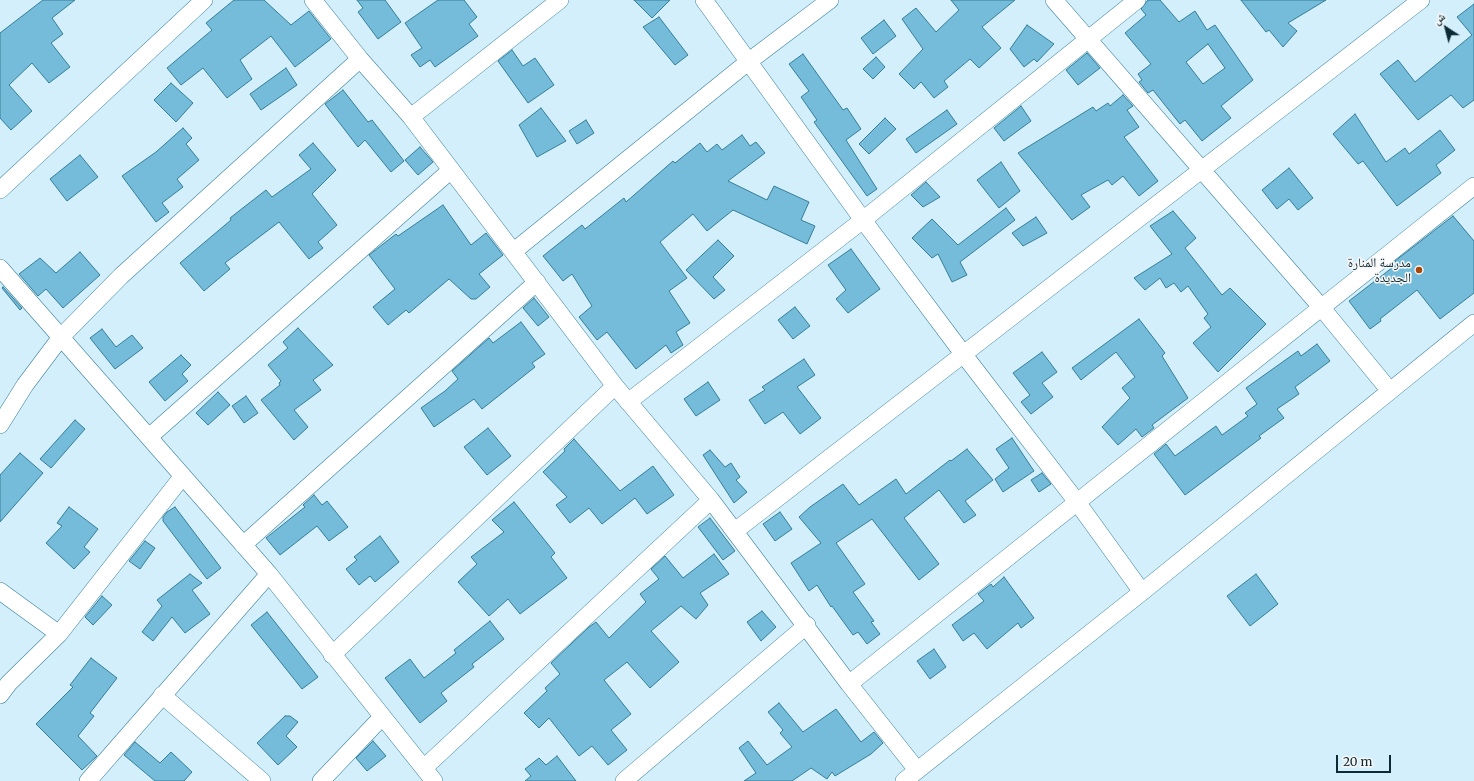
<!DOCTYPE html>
<html>
<head>
<meta charset="utf-8">
<style>
  body { margin:0 }
  #map { position:relative; width:1474px; height:781px; overflow:hidden; background:#d3effb; font-family:Merriweather,"Noto Naskh Arabic",serif }
  canvas { display:block }
  .north { position:absolute; left:1426px; top:8px; width:40px; height:40px; -webkit-text-stroke:3px #f7f7f7; paint-order:stroke; rotate:324deg; font-size:11px; font-weight:700; line-height:16px; text-align:center; color:#0b2a35 }
  .north::after { content:''; display:block; margin:auto; width:14px; height:18px; background:#0b2a35; clip-path:polygon(50% 0,100% 100%,50% 72%,0 100%) }
  .scale { position:absolute; left:1336px; top:755px; width:55px; height:18px; box-sizing:border-box; border:2px solid #0b2a35; border-top:0; padding-left:5px; font-size:12px; line-height:14px; white-space:nowrap; color:#0b2a35; -webkit-text-stroke:3px #f7f7f7; paint-order:stroke }
</style>
</head>
<body>
<div id="map">
<canvas width="1474" height="781"></canvas>
<div class="north">ش</div>
<div class="scale">20 m</div>
</div>
<script>
const context = document.querySelector('canvas').getContext('2d');
context.lineJoin = 'round';
function fillPath(path, color) {
  context.fillStyle = color;
  context.fill(path, 'evenodd');
}
function toPath(rows) {
  const path = new Path2D();
  for (const r of rows) {
    path.moveTo(r[0], r[1]);
    for (let i = 2; i < r.length; i += 2) path.lineTo(r[i], r[i + 1]);
  }
  return path;
}
function trace(path, color, width, dash) {
  context.strokeStyle = color;
  context.lineWidth = width;
  context.lineCap = dash ? 'butt' : 'round';
  context.setLineDash(dash || []);
  context.stroke(path);
}
function write(font, color, halo, rows, align = 'center') {
  context.font = font + ' Merriweather,"Noto Naskh Arabic",serif';
  context.lineWidth = 3;
  context.setLineDash([]);
  context.textBaseline = 'middle';
  context.strokeStyle = halo;
  context.fillStyle = color;
  for (const [text, x, y, turn = 0] of rows) {
    context.save();
    context.translate(x, y);
    context.rotate((+turn || 0) * Math.PI / 180);
    context.textAlign = isNaN(turn) ? turn : align;
    if (halo) context.strokeText(text, 0, 0);
    context.fillText(text, 0, 0);
    context.restore();
  }
}
const building = toPath([
  [43,0,75,0,52,18,63,34,51,43,70,67,49,83,32,63,9,85,32,111,11,130,0,118,0,33,43,0],
  [234,0,264,0,291,25,309,11,331,39,295,67,271,36,240,60,252,79,227,98,203,68,181,85,167,68,212,30,206,23,234,0],
  [357,0,385,0,401,22,378,39,358,12,363,8,357,0],
  [438,0,464,0,477,17,469,24,478,36,435,67,430,60,420,67,411,55,422,48,405,23,438,0],
  [634,0,670,0,652,18,634,0],
  [951,0,1015,0,982,27,1001,48,979,68,970,59,944,81,948,87,934,98,921,82,914,89,899,74,923,49,902,19,916,8,936,32,959,10,951,0],
  [1148,0,1160,0,1179,22,1195,11,1207,30,1215,25,1253,80,1221,106,1231,118,1202,141,1185,120,1180,124,1153,90,1148,93,1139,82,1142,80,1138,74,1151,64,1125,33,1146,15,1141,9,1148,0],
  [1208,44,1225,68,1203,84,1186,62,1208,44],
  [1241,0,1326,0,1288,23,1297,31,1283,47,1269,30,1266,32,1241,0],
  [1474,4,1474,100,1463,108,1451,95,1418,120,1380,74,1398,60,1415,82,1472,35,1457,17,1474,4],
  [659,17,688,55,675,65,643,27,659,17],
  [884,20,896,36,873,54,861,38,884,20],
  [1027,25,1054,44,1037,62,1034,59,1024,67,1010,49,1027,25],
  [512,50,523,66,535,58,554,85,528,103,498,61,512,50],
  [1087,53,1100,68,1078,85,1066,70,1087,53],
  [803,54,843,110,847,108,861,129,846,140,877,189,867,196,814,122,817,120,801,97,809,91,789,64,803,54],
  [876,57,885,67,873,79,863,69,876,57],
  [286,68,297,85,261,110,250,94,286,68],
  [171,83,193,103,176,122,154,100,171,83],
  [343,90,368,122,372,120,404,161,391,172,365,140,358,147,325,104,343,90],
  [1123,95,1133,106,1127,110,1139,127,1124,137,1158,181,1139,196,1123,176,1112,185,1108,180,1081,195,1090,207,1072,220,1018,153,1093,107,1096,111,1108,103,1110,106,1123,95],
  [1021,106,1031,121,1004,141,994,128,1021,106],
  [541,108,566,141,537,157,519,125,541,108],
  [947,110,957,124,916,153,906,139,947,110],
  [1355,114,1386,162,1405,148,1409,154,1440,130,1455,150,1436,165,1441,173,1397,206,1363,161,1358,164,1333,134,1355,114],
  [885,118,896,129,869,154,859,144,885,118],
  [586,120,594,133,577,144,569,131,586,120],
  [183,128,192,138,186,144,199,160,177,179,183,187,162,203,169,212,156,222,122,176,156,152,183,128],
  [742,135,750,146,756,142,765,153,728,181,767,200,774,186,809,202,801,220,815,226,807,244,733,210,707,231,693,214,660,242,687,278,669,291,690,323,676,332,683,345,671,353,666,345,636,369,607,332,597,340,579,317,592,306,572,274,563,281,543,256,582,225,585,229,624,198,626,202,673,161,675,163,700,143,707,152,717,144,722,150,742,135],
  [313,143,336,170,312,194,337,225,318,242,323,248,309,259,279,222,225,263,230,269,204,291,180,263,231,220,230,218,266,190,272,197,311,169,299,155,313,143],
  [420,147,433,162,418,175,405,160,420,147],
  [80,155,98,177,67,201,50,179,80,155],
  [1001,162,1020,191,999,208,977,180,1001,162],
  [1289,168,1313,198,1298,210,1289,199,1277,209,1262,190,1289,168],
  [926,182,940,197,923,207,911,195,926,182],
  [443,205,471,245,486,233,503,255,479,274,490,287,476,299,471,299,449,279,409,313,406,310,388,325,373,307,395,289,369,255,396,234,398,236,443,205],
  [1006,208,1015,220,960,262,967,275,952,282,938,254,932,258,912,238,932,219,958,245,1006,208],
  [1173,211,1196,238,1185,248,1222,295,1230,288,1266,324,1218,372,1193,343,1211,327,1204,318,1208,314,1188,286,1181,292,1174,283,1166,288,1160,278,1145,290,1134,278,1172,254,1150,226,1173,211],
  [1453,216,1474,241,1474,293,1440,319,1417,290,1380,319,1381,321,1370,329,1349,301,1397,264,1395,261,1453,216],
  [1036,217,1047,233,1023,246,1012,233,1036,217],
  [718,240,734,256,713,277,725,290,714,299,686,270,718,240],
  [851,249,880,289,848,313,836,299,846,290,828,265,851,249],
  [80,252,100,275,63,308,46,289,38,296,19,274,40,258,56,273,80,252],
  [3,287,22,308,20,310,2,288,3,287],
  [534,298,549,317,538,326,523,308,534,298],
  [795,307,810,326,793,339,778,320,795,307],
  [1139,319,1165,353,1162,356,1188,398,1152,425,1154,428,1142,437,1136,429,1118,445,1102,427,1130,398,1122,388,1135,377,1116,352,1081,380,1072,368,1139,319],
  [521,322,545,354,532,363,535,367,482,409,474,399,434,427,421,408,445,391,458,379,452,371,489,338,493,343,521,322],
  [298,328,333,365,313,380,321,390,294,410,308,427,294,440,261,400,280,385,279,383,281,381,268,365,288,348,283,342,298,328],
  [102,329,116,347,132,335,143,348,115,369,90,338,102,329],
  [1317,344,1330,361,1295,387,1299,394,1277,409,1284,418,1259,436,1261,438,1185,495,1154,454,1166,444,1175,456,1216,426,1222,435,1248,416,1245,413,1257,404,1246,388,1298,351,1301,356,1317,344],
  [1042,352,1057,372,1042,383,1053,397,1031,414,1021,402,1030,395,1013,373,1042,352],
  [181,355,191,365,182,374,188,381,165,401,149,382,181,355],
  [804,359,815,375,797,387,821,418,800,434,783,412,765,424,749,400,765,390,762,387,804,359],
  [708,382,720,400,696,416,684,399,708,382],
  [218,392,230,405,208,425,196,413,218,392],
  [246,396,258,413,244,423,232,406,246,396],
  [75,420,85,429,51,468,40,459,75,420],
  [488,428,511,456,487,475,464,447,488,428],
  [1012,438,1034,471,1003,492,995,479,1009,468,996,449,1012,438],
  [574,439,620,491,653,466,674,495,647,514,635,498,602,524,589,508,570,523,556,505,567,497,543,472,565,451,564,449,574,439],
  [967,449,993,480,965,501,976,515,964,523,939,490,904,518,939,564,919,580,872,519,836,543,865,584,853,592,874,621,871,622,880,634,867,644,858,632,853,635,832,606,831,607,817,585,809,591,791,563,821,543,799,517,810,507,843,484,859,505,896,479,906,494,950,460,951,461,967,449],
  [710,450,725,467,731,463,740,477,736,480,747,492,734,503,703,455,710,450],
  [20,453,43,473,0,522,0,475,20,453],
  [1042,473,1051,484,1039,492,1031,480,1042,473],
  [314,495,322,505,327,501,348,527,329,541,317,526,280,555,266,538,305,507,303,505,314,495],
  [514,502,555,553,551,557,567,578,520,614,508,599,489,616,458,582,477,564,471,557,504,532,492,520,514,502],
  [69,507,98,529,84,547,90,552,74,569,46,543,62,526,57,523,69,507],
  [175,507,221,568,207,579,163,521,163,517,167,512,175,507],
  [780,512,792,529,775,541,763,524,780,512],
  [710,518,735,551,723,560,698,527,710,518],
  [380,536,399,562,375,582,370,576,359,585,346,569,357,560,354,557,380,536],
  [145,541,155,548,140,569,129,561,145,541],
  [714,554,729,574,700,593,708,605,696,619,681,606,651,631,679,662,650,688,627,662,604,680,631,714,611,730,627,750,608,765,592,746,579,756,549,718,539,728,524,713,547,691,545,688,560,674,551,663,589,627,596,622,609,638,646,602,640,594,659,579,651,569,665,556,683,578,714,554],
  [190,574,202,583,192,590,210,614,185,633,172,617,153,641,142,632,162,606,157,600,190,574],
  [1256,574,1278,604,1250,626,1227,596,1256,574],
  [1004,577,1034,618,1021,628,1018,623,987,649,974,633,963,641,952,625,984,601,978,594,991,584,993,587,1004,577],
  [102,596,112,605,93,625,85,617,102,596],
  [762,611,776,627,761,641,747,622,762,611],
  [267,612,318,677,302,689,251,625,267,612],
  [490,621,504,639,472,664,474,667,441,693,447,701,420,723,385,678,410,659,424,678,456,653,454,650,490,621],
  [934,649,946,667,930,679,917,661,934,649],
  [91,658,117,678,90,713,94,716,78,736,97,756,82,770,36,724,73,687,70,685,91,658],
  [779,703,803,732,836,709,861,742,874,732,883,743,871,754,835,776,832,772,827,779,811,768,792,781,744,781,756,773,739,748,748,741,767,765,792,747,780,733,783,730,768,712,779,703],
  [285,716,290,716,298,722,286,736,297,747,278,765,257,743,285,716],
  [373,741,386,756,367,771,356,758,373,741],
  [135,742,160,763,171,752,192,772,184,781,155,781,124,755,135,742],
  [557,756,576,781,525,781,531,776,525,769,539,758,546,765,557,756]
]);
const street = toPath([
  [313,0,360,59,411,117,615,386,711,500,849,684,917,770],
  [704,0,863,220,964,355,1077,502,1142,592],
  [1054,0,1321,307,1390,391],
  [411,117,560,0],
  [0,190,204,0],
  [514,251,748,62,830,0],
  [0,268,269,574,434,781],
  [628,402,863,220,1137,0],
  [0,425,25,385,61,337,121,276,360,59],
  [149,437,451,170],
  [735,531,1421,0],
  [243,545,537,282],
  [0,591,59,634],
  [332,655,615,386],
  [849,684,1474,186],
  [0,695,9,683,59,634,182,477],
  [162,695,262,781],
  [424,768,711,500],
  [88,781,269,574],
  [321,781,382,717],
  [624,781,807,625],
  [904,781,1142,592,1474,323]
]);
const markers = [
  [1419,270,4,"#a94707"]
];
const poiNames = [
  ["مدرسة المنارة",1411,263],
  ["الجديدة",1411,278]
];
fillPath(building, '#74bcd9');
trace(building, '#347d98', 1);
trace(street, '#39819c', 18);
trace(street, '#fff', 17);
for (const [x, y, r, color] of markers) {
  const dot = new Path2D();
  dot.arc(x, y, r, 0, 2 * Math.PI);
  context.fillStyle = color;
  context.fill(dot);
  trace(dot, '#f7f7f7', 1.5);
}
write('13px', '#0b2a35', '#f7f7f7', poiNames, 'right');
</script>
</body>
</html>
